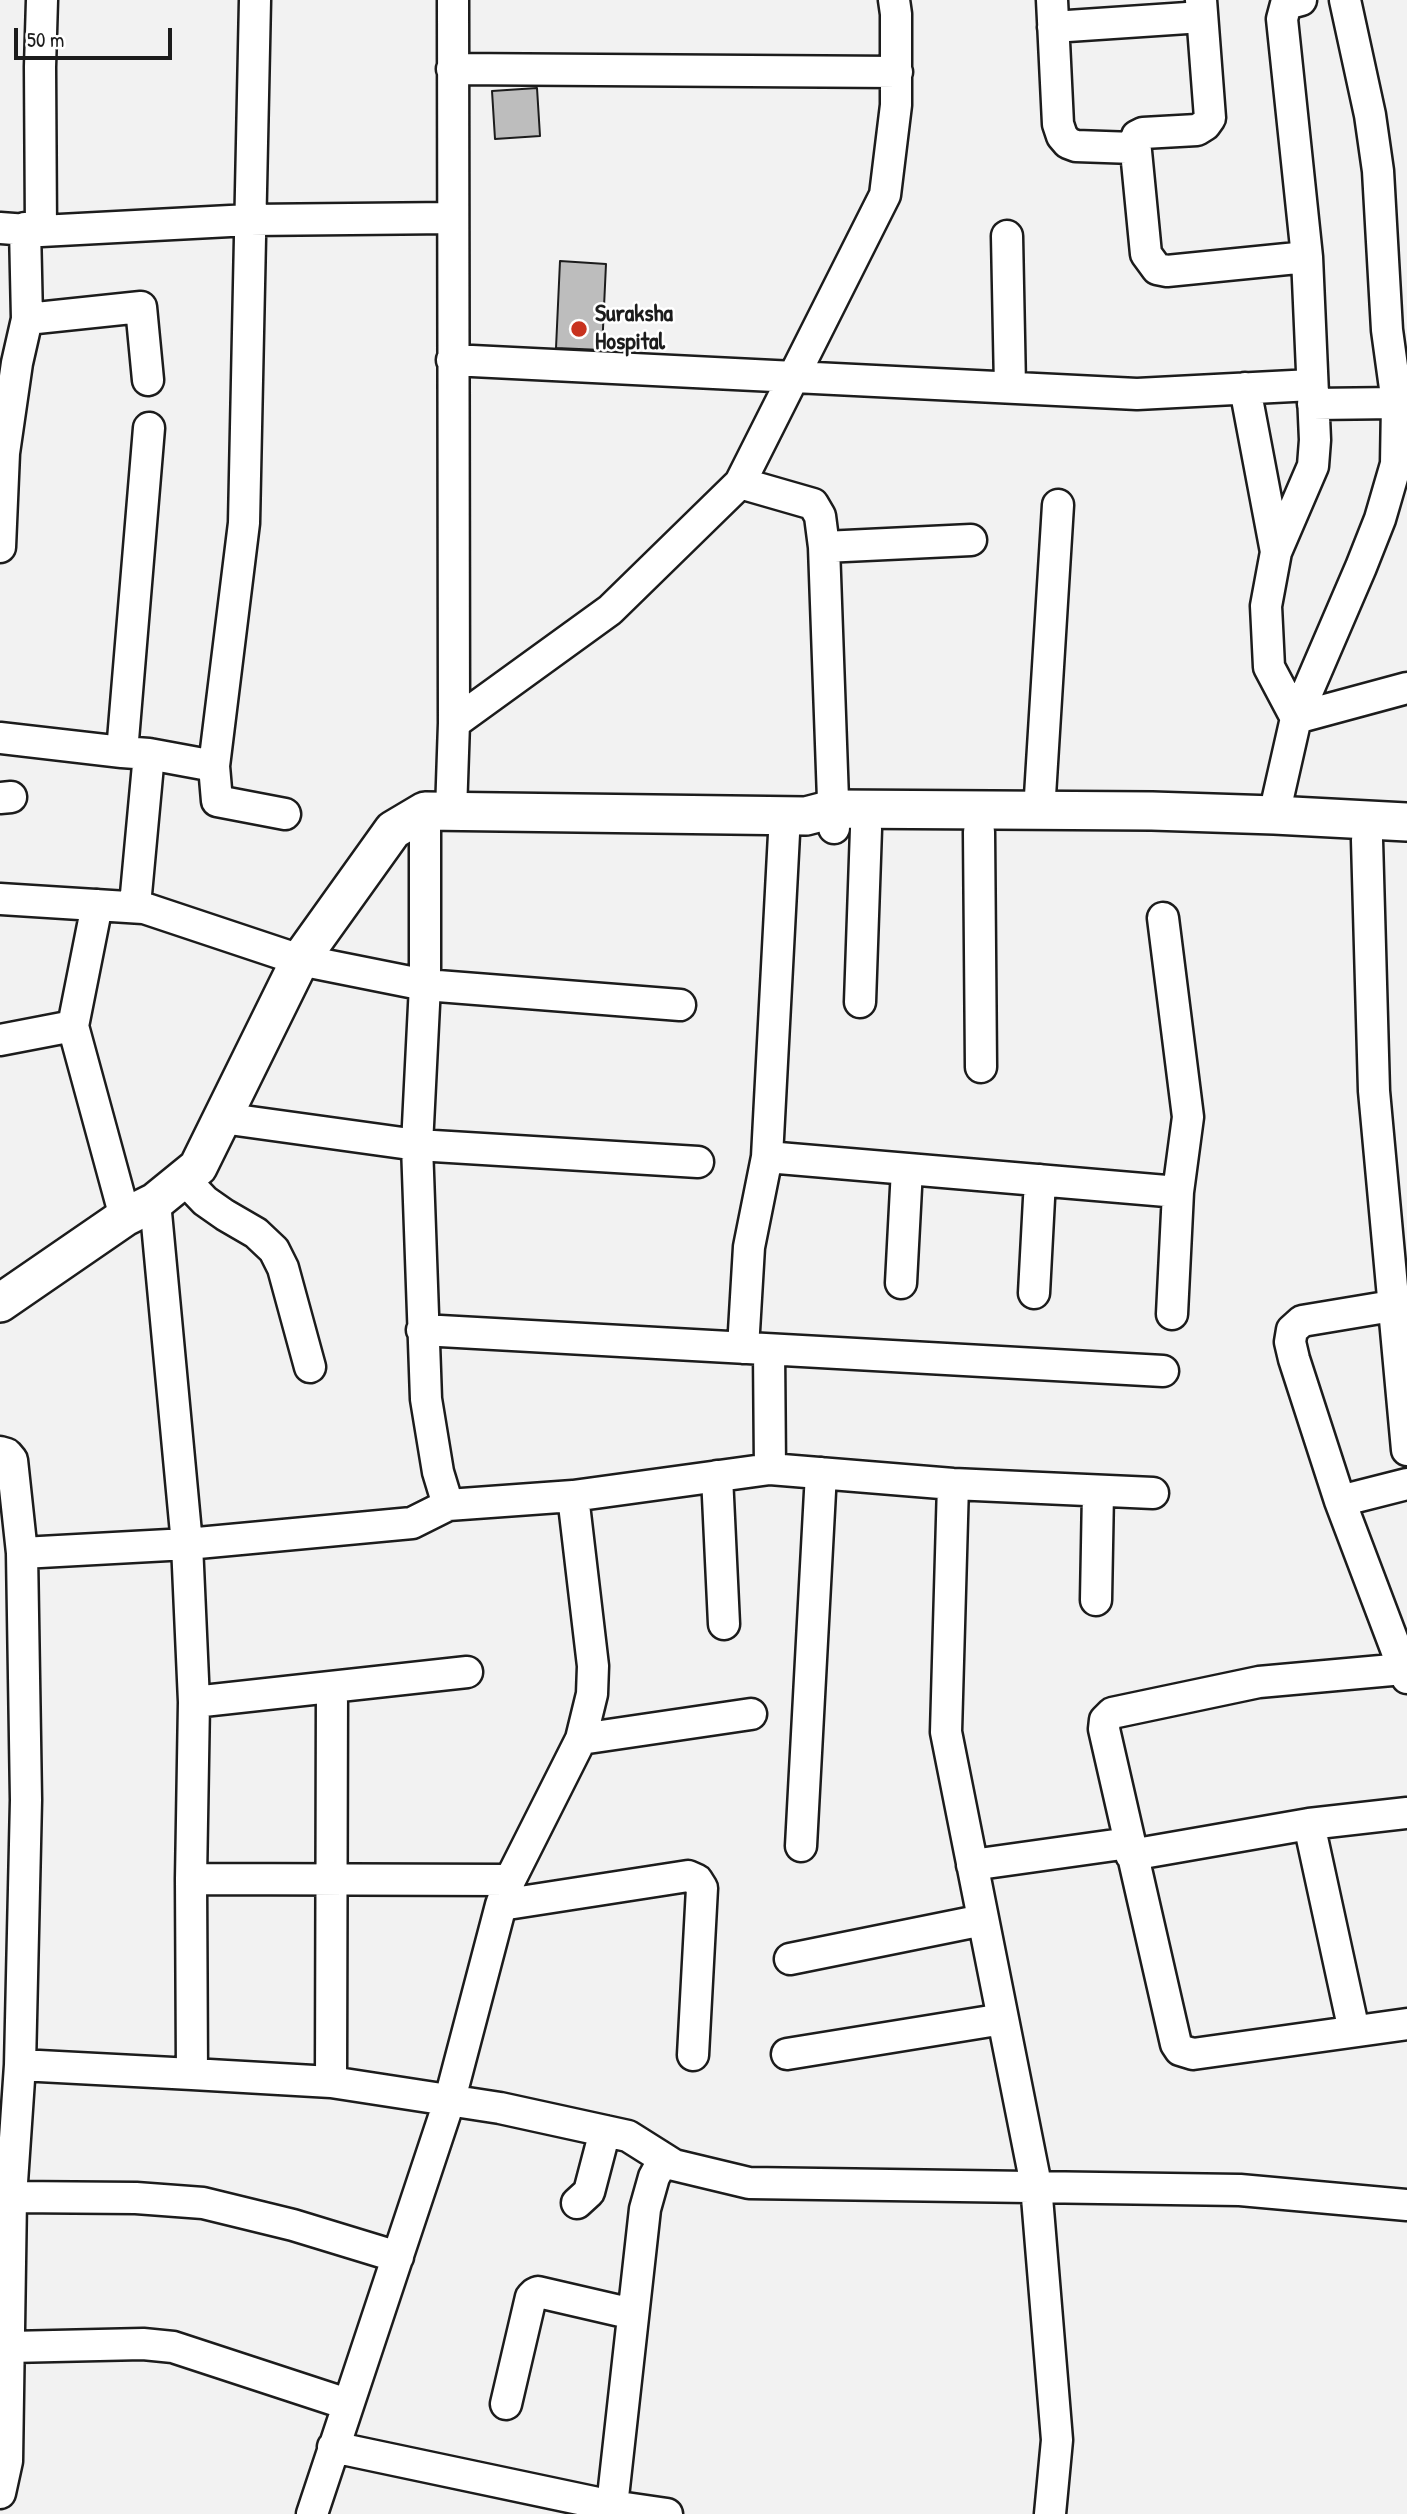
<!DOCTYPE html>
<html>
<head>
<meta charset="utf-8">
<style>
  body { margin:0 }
  #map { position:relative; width:1407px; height:2514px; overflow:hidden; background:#f2f2f2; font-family:"Patrick Hand",sans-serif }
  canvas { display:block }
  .scale { position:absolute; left:14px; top:28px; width:158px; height:32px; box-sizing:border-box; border:4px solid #1c1c1c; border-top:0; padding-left:9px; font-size:21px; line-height:24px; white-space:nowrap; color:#1c1c1c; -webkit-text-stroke:5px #fff; paint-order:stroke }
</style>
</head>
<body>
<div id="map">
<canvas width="1407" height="2514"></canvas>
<div class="scale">50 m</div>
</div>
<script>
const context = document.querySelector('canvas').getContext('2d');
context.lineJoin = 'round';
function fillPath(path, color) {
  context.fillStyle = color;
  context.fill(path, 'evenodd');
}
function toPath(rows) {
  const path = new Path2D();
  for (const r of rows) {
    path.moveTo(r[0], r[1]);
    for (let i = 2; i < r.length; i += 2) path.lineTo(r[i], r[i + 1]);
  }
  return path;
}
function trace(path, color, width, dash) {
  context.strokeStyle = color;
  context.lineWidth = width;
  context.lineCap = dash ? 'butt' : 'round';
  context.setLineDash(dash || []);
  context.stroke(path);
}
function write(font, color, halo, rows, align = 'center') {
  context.font = font + ' "Patrick Hand",sans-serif';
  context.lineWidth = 5;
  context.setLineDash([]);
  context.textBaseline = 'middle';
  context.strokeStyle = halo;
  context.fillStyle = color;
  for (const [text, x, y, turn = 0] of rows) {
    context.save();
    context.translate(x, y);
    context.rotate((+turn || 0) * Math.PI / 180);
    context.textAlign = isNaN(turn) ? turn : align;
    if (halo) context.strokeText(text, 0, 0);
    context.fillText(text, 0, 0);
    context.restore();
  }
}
const building = toPath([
  [537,88,540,136,495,139,492,91,537,88],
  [560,261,606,264,602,350,556,348,560,261]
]);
const minor = toPath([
  [1052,0,1058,124,1062,136,1068,143,1076,146,1134,148],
  [1201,0,1210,118,1205,125,1197,130,1143,133,1137,136,1135,141,1146,254,1157,269,1167,271,1307,257],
  [1053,27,1202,17],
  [452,69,897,72],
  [0,228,41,231,249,220,452,218],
  [41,231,40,67,42,0],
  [1007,236,1010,387],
  [27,319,141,307,148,380],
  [452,360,1137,394,1312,385],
  [1245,388,1276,552],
  [1313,404,1397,403],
  [149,428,122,752,149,754],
  [740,483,813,504,820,516,824,547,834,828],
  [0,547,4,453,17,363,27,319,25,228],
  [824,547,971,540],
  [1296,718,1269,667,1266,606,1276,552,1313,466,1315,440,1307,257,1282,19,1286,4,1301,0],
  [1296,718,1361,567,1380,519,1396,464,1397,403,1387,330,1378,171,1370,115,1345,0],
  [454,723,610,610,740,483,885,195,896,105,896,14,894,0],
  [0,738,122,752],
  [214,766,244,523,255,0],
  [0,798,11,797],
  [425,811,425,985,417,1145,426,1399,438,1472,448,1505,573,1496],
  [451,812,454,723,453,0],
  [1039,812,1058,505],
  [285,814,217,801,214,766,149,754,135,905,300,960,425,985,680,1005],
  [1274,815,1296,718,1407,688],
  [979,832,981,1067],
  [1367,840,1374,1091,1407,1450],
  [0,899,143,908],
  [1163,918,1188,1117,1178,1192,1172,1314],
  [860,1002,866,829],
  [73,1026,97,905],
  [0,1040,73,1026,125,1217],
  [222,1118,417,1145,698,1162],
  [767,1157,1178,1192],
  [184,1179,205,1201,225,1215,256,1233,274,1250,283,1268,310,1367],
  [155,1202,187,1544,194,1702,191,1879,192,2074,331,2082,500,2108,628,2136,674,2165,749,2183,1240,2190,1407,2205],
  [901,1283,907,1169],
  [1034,1293,1040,1180],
  [422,1330,1163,1371],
  [743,1348,749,1247,767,1157,785,815],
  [769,1350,770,1469,953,1484,1153,1493],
  [0,1452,7,1454,12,1460,22,1553,26,1800,20,2065,11,2197,7,2461,0,2493],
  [717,1476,724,1624],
  [953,1484,946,1732,1036,2185,1057,2440,1050,2514],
  [1407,1484,1340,1501,1407,1678],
  [1340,1501,1294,1359,1290,1342,1292,1330,1302,1321,1392,1306],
  [22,1553,187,1544,412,1523,448,1505],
  [1096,1600,1098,1492],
  [1403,1669,1259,1682,1112,1713,1105,1720,1104,1729,1176,2044,1180,2050,1193,2054,1407,2024],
  [194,1702,467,1672],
  [581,1739,751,1714],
  [1309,1824,1354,2031],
  [801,1846,821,1473],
  [1131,1855,1309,1824,1407,1813],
  [972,1865,1129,1843],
  [191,1879,510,1880],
  [501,1905,688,1876,697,1880,702,1888,693,2055],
  [790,1959,983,1920],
  [787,2054,1003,2019],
  [20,2065,192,2074],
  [331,2082,332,1687],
  [11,2197,136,2198,203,2203,293,2225,398,2257],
  [577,2203,589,2192,605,2131],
  [10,2347,143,2344,173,2347,347,2404],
  [506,2404,531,2297,534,2294,538,2292,633,2314],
  [333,2447,612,2506,667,2514],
  [612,2506,645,2209,654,2177,664,2159],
  [312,2514,450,2099,501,1905,510,1880,581,1739,592,1694,593,1666,573,1496,770,1469]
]);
const major = toPath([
  [0,1303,125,1217,155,1202,198,1167,300,960,393,830,425,811,806,816,833,809,1152,811,1274,815,1407,822]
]);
const markers = [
  [579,329,9,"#c8321e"]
];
const poiNames = [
  ["Suraksha",595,315],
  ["Hospital",595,343]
];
fillPath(building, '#bdbdbd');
trace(building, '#1c1c1c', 2);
trace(minor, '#1c1c1c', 35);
trace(major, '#1c1c1c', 42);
trace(minor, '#fff', 30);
trace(major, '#fff', 37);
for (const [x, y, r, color] of markers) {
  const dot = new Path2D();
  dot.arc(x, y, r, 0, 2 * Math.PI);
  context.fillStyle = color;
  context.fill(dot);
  trace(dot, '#fff', 2.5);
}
write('bold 24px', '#1c1c1c', '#fff', poiNames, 'left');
</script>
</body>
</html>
